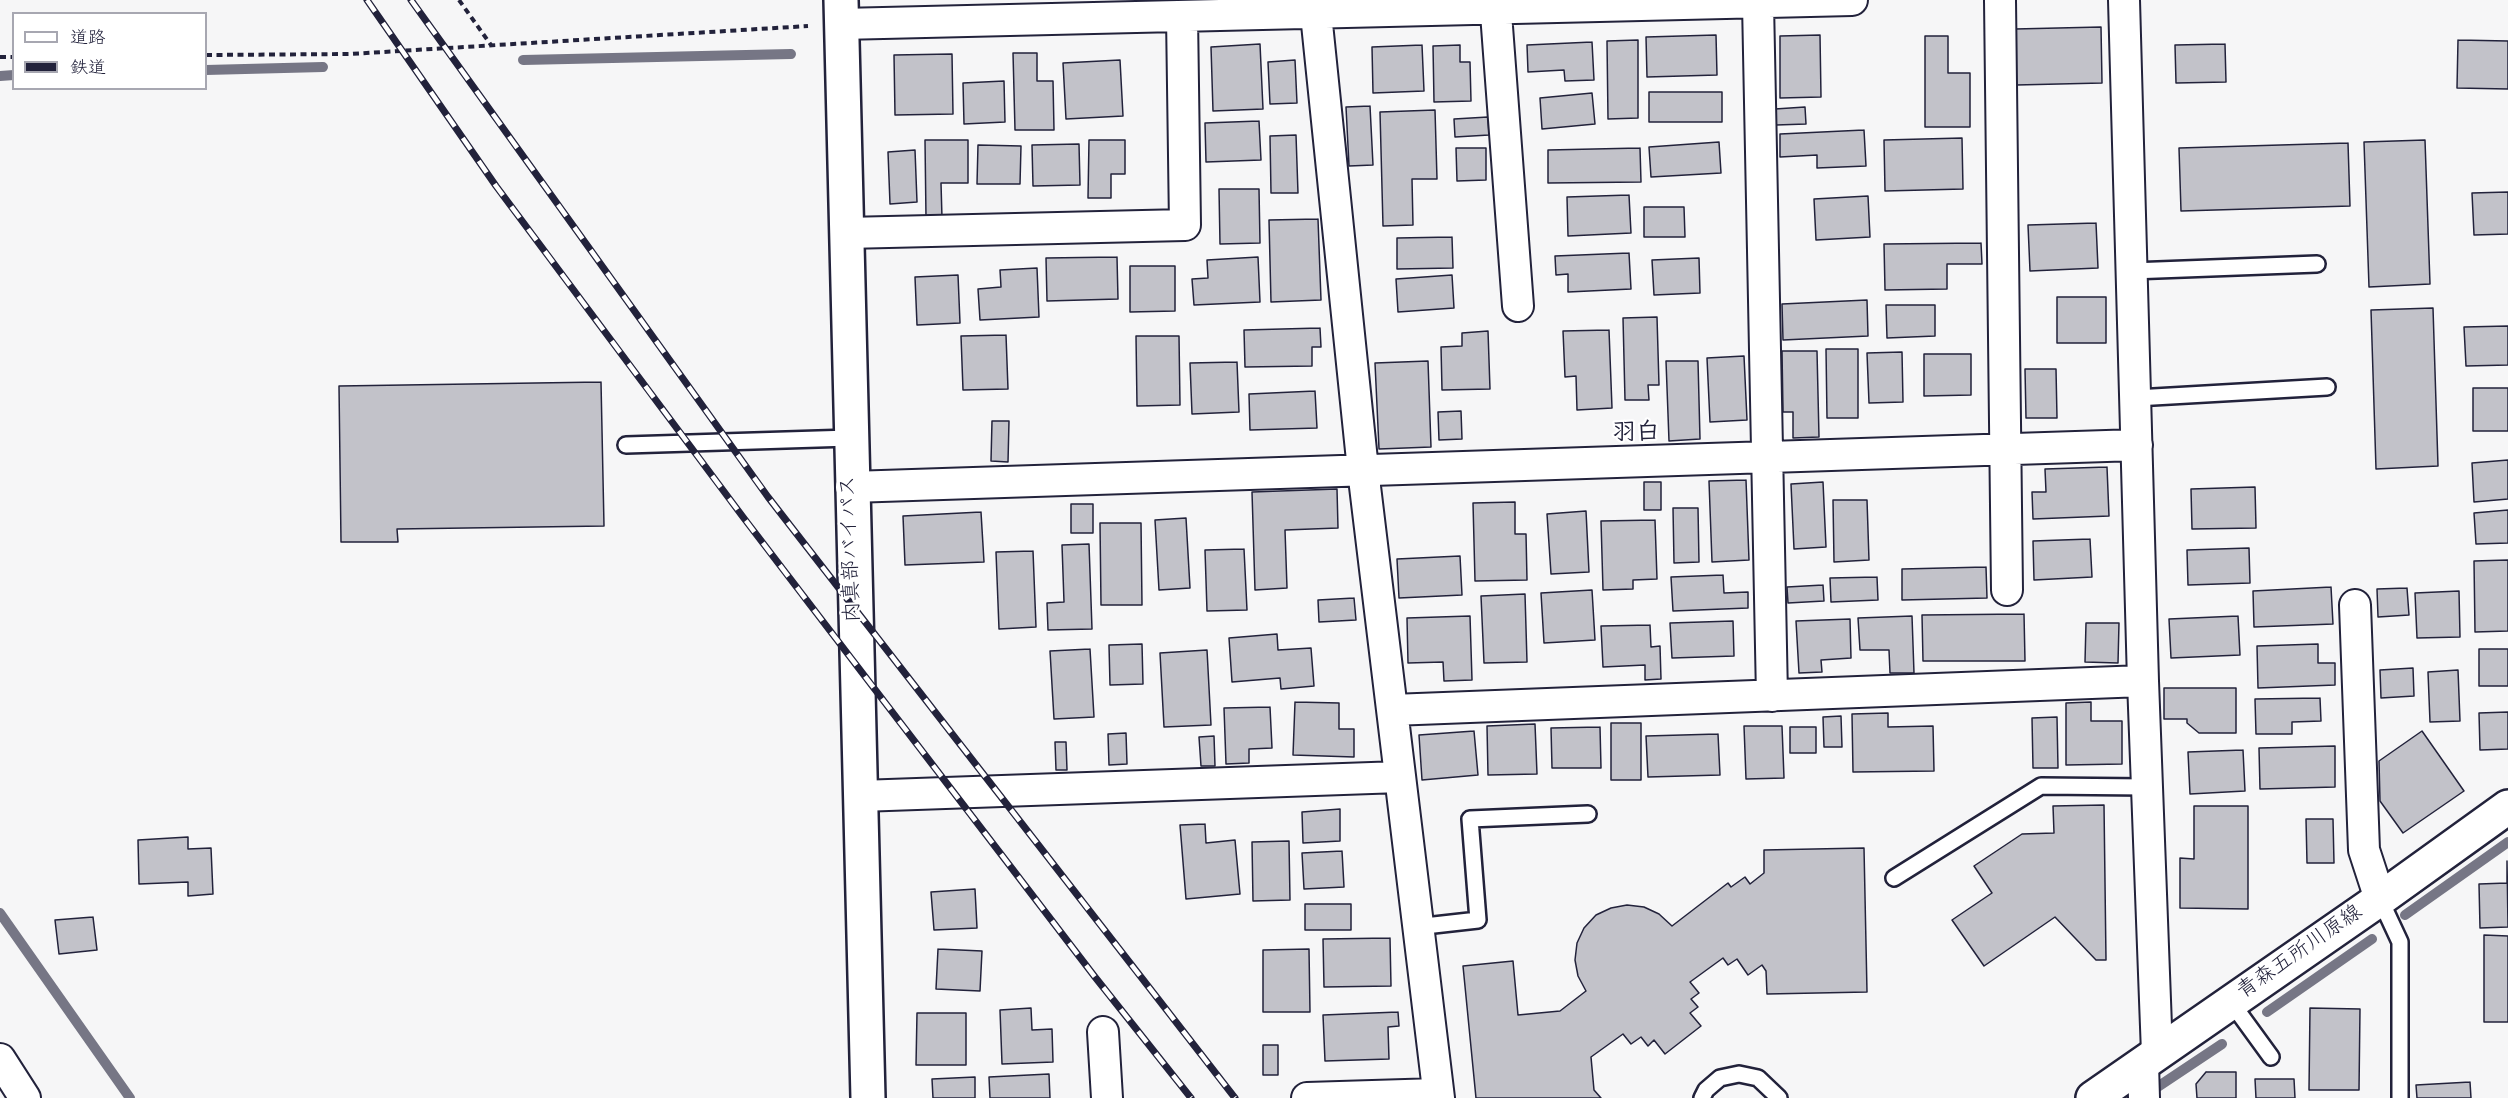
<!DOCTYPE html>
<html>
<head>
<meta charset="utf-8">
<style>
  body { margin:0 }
  #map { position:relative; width:2508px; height:1098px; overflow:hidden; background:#f6f6f7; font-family:Dekko,"Klee One",sans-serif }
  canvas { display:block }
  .legend { position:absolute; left:12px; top:12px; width:195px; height:78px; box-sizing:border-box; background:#fff; border:2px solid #a7a7b1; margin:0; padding:8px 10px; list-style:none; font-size:18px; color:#22223b }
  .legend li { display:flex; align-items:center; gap:12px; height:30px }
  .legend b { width:30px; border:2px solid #a7a7b1 }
</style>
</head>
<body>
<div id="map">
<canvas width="2508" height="1098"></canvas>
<ul class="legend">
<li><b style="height:8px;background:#fff"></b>道路</li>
<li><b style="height:8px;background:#22223b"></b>鉄道</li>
</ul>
</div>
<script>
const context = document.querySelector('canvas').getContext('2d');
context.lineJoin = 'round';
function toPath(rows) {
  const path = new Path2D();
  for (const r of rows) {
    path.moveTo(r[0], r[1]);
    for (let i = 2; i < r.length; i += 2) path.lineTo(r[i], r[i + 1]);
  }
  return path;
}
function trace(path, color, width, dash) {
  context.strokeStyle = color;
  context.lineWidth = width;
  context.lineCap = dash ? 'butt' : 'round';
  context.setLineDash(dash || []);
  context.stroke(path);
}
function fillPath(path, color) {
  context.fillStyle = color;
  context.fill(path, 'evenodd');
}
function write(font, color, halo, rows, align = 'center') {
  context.font = font + ' Dekko,"Klee One",sans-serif';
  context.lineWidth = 4.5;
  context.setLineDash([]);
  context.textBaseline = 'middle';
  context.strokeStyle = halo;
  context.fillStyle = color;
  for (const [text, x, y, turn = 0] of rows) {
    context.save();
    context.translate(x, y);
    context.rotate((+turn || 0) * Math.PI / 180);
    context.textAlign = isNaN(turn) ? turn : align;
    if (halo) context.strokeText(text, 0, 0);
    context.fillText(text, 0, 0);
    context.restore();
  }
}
const stream = toPath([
  [523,60,791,54],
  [206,70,323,67],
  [0,76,14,75],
  [0,913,130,1098],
  [2405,915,2508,842],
  [2267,1012,2372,939],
  [2156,1088,2222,1044]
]);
const building = toPath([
  [2101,27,2102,83,2016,85,2015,29,2101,27],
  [1716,35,1717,75,1647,77,1646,37,1716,35],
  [1820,35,1821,97,1780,98,1780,36,1820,35],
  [1925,36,1948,36,1948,73,1970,73,1970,127,1925,127,1925,36],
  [1638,40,1638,118,1608,119,1607,41,1638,40],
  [2458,40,2508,41,2508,89,2457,88,2458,40],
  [1592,42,1594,80,1565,81,1564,70,1528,72,1527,45,1592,42],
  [1260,44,1263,109,1213,111,1211,47,1260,44],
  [2225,44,2226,82,2176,83,2175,45,2225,44],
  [1422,45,1424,91,1373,93,1372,47,1422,45],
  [1460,45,1460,62,1470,62,1471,101,1434,102,1433,46,1460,45],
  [1013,53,1037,53,1037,81,1053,81,1054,130,1015,130,1013,53],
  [952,54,953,114,895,115,894,55,952,54],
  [1120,60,1123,116,1066,119,1063,63,1120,60],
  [1295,60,1297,103,1270,104,1268,62,1295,60],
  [1004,81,1005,122,964,124,963,83,1004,81],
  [1649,92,1722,92,1722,122,1649,122,1649,92],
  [1592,93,1595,124,1542,129,1540,98,1592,93],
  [1370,106,1373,165,1349,166,1346,107,1370,106],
  [1805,107,1806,124,1776,125,1775,109,1805,107],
  [1435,110,1437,179,1412,179,1413,225,1383,226,1380,112,1435,110],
  [1488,117,1489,135,1455,137,1454,119,1488,117],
  [1259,121,1261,160,1206,162,1205,123,1259,121],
  [1864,130,1866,166,1817,168,1817,155,1780,157,1780,134,1864,130],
  [1296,135,1298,193,1271,193,1270,136,1296,135],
  [1962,138,1963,189,1885,191,1884,140,1962,138],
  [925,140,968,140,968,183,941,183,942,218,926,218,925,140],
  [1089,140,1125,140,1125,174,1111,174,1111,198,1088,198,1089,140],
  [2425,140,2430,284,2369,287,2364,142,2425,140],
  [1719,142,1721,173,1651,177,1649,147,1719,142],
  [2348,143,2350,206,2181,211,2179,148,2348,143],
  [1079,144,1080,185,1033,186,1032,145,1079,144],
  [978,145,1021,146,1020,184,977,184,978,145],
  [1456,148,1486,148,1486,180,1457,181,1456,148],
  [1640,148,1641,182,1548,183,1548,150,1640,148],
  [915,150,917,202,890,204,888,152,915,150],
  [1219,189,1259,189,1260,243,1220,244,1219,189],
  [2508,192,2508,234,2474,235,2472,193,2508,192],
  [1629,195,1631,233,1568,236,1567,197,1629,195],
  [1868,196,1870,237,1816,240,1814,199,1868,196],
  [1644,207,1684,207,1685,237,1644,237,1644,207],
  [1318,219,1321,300,1271,302,1269,220,1318,219],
  [2096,223,2098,268,2030,271,2028,225,2096,223],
  [1452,237,1453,268,1397,269,1397,238,1452,237],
  [1981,243,1982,264,1947,264,1947,289,1885,290,1884,244,1981,243],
  [1629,253,1631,289,1568,292,1568,274,1556,275,1555,256,1629,253],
  [1117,257,1118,299,1047,301,1046,258,1117,257],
  [1258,257,1260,302,1194,305,1192,279,1208,278,1207,260,1258,257],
  [1699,258,1700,293,1654,295,1652,260,1699,258],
  [1130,266,1175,266,1175,311,1130,312,1130,266],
  [1037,268,1039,317,980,320,978,289,1001,287,1000,270,1037,268],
  [958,275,960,323,917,325,915,277,958,275],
  [1452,275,1454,308,1398,312,1396,279,1452,275],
  [2057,297,2106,297,2106,343,2057,343,2057,297],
  [1867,300,1868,336,1783,340,1782,304,1867,300],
  [1886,305,1935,305,1935,336,1887,338,1886,305],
  [2433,308,2438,466,2376,469,2371,310,2433,308],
  [1657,317,1659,385,1648,385,1649,400,1625,400,1623,318,1657,317],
  [2508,326,2508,365,2466,366,2464,327,2508,326],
  [1320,328,1321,347,1312,347,1312,366,1245,367,1244,330,1320,328],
  [1609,330,1612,408,1577,410,1576,376,1565,377,1563,331,1609,330],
  [1488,331,1490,389,1442,390,1441,347,1462,346,1462,333,1488,331],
  [1006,335,1008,389,963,390,961,336,1006,335],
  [1136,336,1179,336,1180,405,1137,406,1136,336],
  [1826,349,1858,349,1858,418,1827,418,1826,349],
  [1782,351,1817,351,1819,437,1793,438,1793,412,1783,412,1782,351],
  [1902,352,1903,402,1869,403,1867,353,1902,352],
  [1924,354,1971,354,1971,395,1924,396,1924,354],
  [1744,356,1747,420,1710,422,1707,358,1744,356],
  [1428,361,1431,447,1379,449,1375,363,1428,361],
  [1666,361,1698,361,1700,439,1669,441,1666,361],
  [1237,362,1239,412,1192,414,1190,363,1237,362],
  [2025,369,2056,369,2057,418,2026,418,2025,369],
  [601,382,604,526,397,529,398,542,341,542,339,386,601,382],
  [2473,388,2508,388,2508,431,2473,431,2473,388],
  [1315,391,1317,428,1250,430,1249,394,1315,391],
  [1461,411,1462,439,1439,440,1438,412,1461,411],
  [992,421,1009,421,1008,462,991,461,992,421],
  [2508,460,2508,499,2474,502,2472,463,2508,460],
  [2107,467,2109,516,2033,519,2032,492,2046,492,2045,469,2107,467],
  [1746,480,1749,560,1712,562,1709,481,1746,480],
  [1644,482,1661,482,1661,510,1644,510,1644,482],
  [1823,482,1826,547,1794,549,1791,484,1823,482],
  [2255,487,2256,528,2192,529,2191,489,2255,487],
  [1337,489,1338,528,1285,530,1287,588,1255,590,1252,492,1337,489],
  [1833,500,1867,500,1869,560,1834,562,1833,500],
  [1515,502,1515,534,1526,534,1527,580,1475,581,1473,503,1515,502],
  [1071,504,1093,504,1093,533,1071,533,1071,504],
  [1673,508,1698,508,1699,562,1674,563,1673,508],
  [2508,510,2508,543,2476,544,2474,513,2508,510],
  [1586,511,1589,572,1551,574,1547,514,1586,511],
  [981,512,984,562,905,565,903,516,981,512],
  [1186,518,1190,588,1159,590,1155,520,1186,518],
  [1655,520,1657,579,1633,580,1633,589,1603,590,1601,521,1655,520],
  [1100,523,1141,523,1142,605,1101,605,1100,523],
  [2090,539,2092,577,2034,580,2033,541,2090,539],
  [1089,544,1092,629,1048,630,1047,603,1064,602,1062,545,1089,544],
  [2249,548,2250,583,2188,585,2187,550,2249,548],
  [1244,549,1247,610,1207,611,1205,550,1244,549],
  [1033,551,1036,627,999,629,996,552,1033,551],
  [1460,556,1462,595,1399,598,1397,559,1460,556],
  [2508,560,2508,631,2475,632,2474,561,2508,560],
  [1986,567,1987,598,1902,600,1902,569,1986,567],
  [1723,575,1724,593,1748,592,1748,608,1673,611,1671,577,1723,575],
  [1877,577,1878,600,1831,602,1830,578,1877,577],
  [1823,585,1824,601,1788,603,1787,587,1823,585],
  [2331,587,2333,624,2254,627,2253,591,2331,587],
  [2407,588,2409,615,2378,617,2377,589,2407,588],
  [1592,590,1595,640,1544,643,1541,593,1592,590],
  [2459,591,2460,637,2417,638,2415,593,2459,591],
  [1525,594,1527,662,1484,663,1481,596,1525,594],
  [1354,598,1356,620,1319,622,1318,600,1354,598],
  [2024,614,2025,661,1923,661,1922,615,2024,614],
  [1470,616,1472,680,1444,681,1443,662,1408,663,1407,618,1470,616],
  [1912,616,1914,673,1890,673,1889,650,1860,650,1858,618,1912,616],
  [2238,616,2240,655,2171,658,2169,619,2238,616],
  [1850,619,1851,658,1821,660,1822,672,1799,673,1796,621,1850,619],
  [1733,621,1734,656,1672,658,1670,623,1733,621],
  [2086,623,2119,623,2118,663,2085,662,2086,623],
  [1650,625,1651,647,1660,646,1661,679,1645,680,1645,665,1603,667,1601,626,1650,625],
  [1277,634,1278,650,1311,648,1314,686,1281,689,1280,678,1232,682,1229,638,1277,634],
  [1142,644,1143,684,1110,685,1109,645,1142,644],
  [2318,644,2318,663,2335,663,2335,685,2258,688,2257,646,2318,644],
  [1090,649,1094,717,1054,719,1050,651,1090,649],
  [2479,649,2508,649,2508,686,2479,686,2479,649],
  [1207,650,1211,725,1164,727,1160,653,1207,650],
  [2413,668,2414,696,2381,698,2380,670,2413,668],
  [2458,670,2460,721,2430,722,2428,672,2458,670],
  [2164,688,2236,688,2236,733,2199,733,2187,723,2187,719,2164,719,2164,688],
  [2320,698,2321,721,2292,722,2292,734,2256,734,2255,699,2320,698],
  [1295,702,1339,703,1339,729,1354,729,1354,757,1293,755,1295,702],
  [2091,702,2091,721,2122,721,2122,764,2066,765,2066,703,2091,702],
  [1270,707,1272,748,1249,749,1249,763,1226,764,1224,708,1270,707],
  [2508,712,2508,749,2480,750,2479,713,2508,712],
  [1888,713,1888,727,1933,726,1934,771,1853,772,1852,714,1888,713],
  [1841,716,1842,747,1824,747,1823,717,1841,716],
  [2057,717,2058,768,2033,768,2032,718,2057,717],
  [1611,723,1641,723,1641,780,1611,780,1611,723],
  [1535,724,1537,774,1488,775,1487,726,1535,724],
  [1744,726,1782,726,1784,778,1746,779,1744,726],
  [1600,727,1601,768,1552,768,1551,728,1600,727],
  [1790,727,1816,727,1816,753,1790,753,1790,727],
  [1474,731,1478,775,1422,780,1419,735,1474,731],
  [2422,731,2464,791,2403,833,2380,801,2379,761,2422,731],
  [1126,733,1127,764,1109,765,1108,734,1126,733],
  [1718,734,1720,775,1648,777,1646,736,1718,734],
  [1214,736,1215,766,1201,766,1199,737,1214,736],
  [1055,742,1066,742,1067,770,1056,770,1055,742],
  [2335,746,2335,787,2260,789,2259,748,2335,746],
  [2243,750,2245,791,2190,794,2188,752,2243,750],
  [2104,805,2106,960,2096,960,2055,917,1984,966,1952,920,1992,893,1974,866,2022,834,2054,833,2053,806,2104,805],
  [2194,806,2248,806,2248,909,2180,908,2180,858,2194,859,2194,806],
  [1340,809,1340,841,1303,843,1302,812,1340,809],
  [2306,819,2333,819,2334,863,2307,863,2306,819],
  [1205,824,1206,843,1235,840,1240,894,1186,899,1180,825,1205,824],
  [188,837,188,849,211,848,213,894,188,896,188,882,139,884,138,840,188,837],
  [1289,841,1290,900,1253,901,1252,842,1289,841],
  [1864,848,1867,992,1767,994,1766,971,1762,965,1748,975,1737,959,1728,965,1723,958,1690,982,1699,993,1691,999,1698,1007,1690,1013,1701,1026,1665,1054,1654,1040,1648,1046,1641,1037,1631,1044,1623,1034,1591,1057,1594,1090,1601,1098,1476,1098,1463,966,1513,961,1518,1015,1560,1011,1586,991,1578,976,1575,960,1577,943,1584,928,1596,915,1611,908,1627,905,1644,907,1659,914,1672,926,1728,883,1731,887,1745,877,1750,884,1764,873,1764,850,1864,848],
  [1342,851,1344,887,1304,889,1302,853,1342,851],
  [2507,861,2508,927,2480,928,2479,884,2507,883,2507,861],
  [975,889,977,928,934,930,931,892,975,889],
  [1305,904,1351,904,1351,930,1305,930,1305,904],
  [93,917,97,950,59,954,55,920,93,917],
  [2484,935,2508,936,2508,1022,2484,1022,2484,935],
  [1390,938,1391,986,1324,987,1323,939,1390,938],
  [938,949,982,951,980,991,936,989,938,949],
  [1309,949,1310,1012,1263,1012,1263,950,1309,949],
  [1031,1008,1032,1030,1052,1029,1053,1062,1002,1064,1000,1010,1031,1008],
  [2310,1008,2360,1009,2359,1090,2309,1090,2310,1008],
  [1398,1012,1399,1026,1388,1027,1389,1059,1325,1061,1323,1015,1398,1012],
  [917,1013,966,1013,966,1065,916,1065,917,1013],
  [1263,1045,1278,1045,1278,1075,1263,1075,1263,1045],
  [2206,1072,2236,1072,2236,1098,2197,1098,2196,1084,2206,1072],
  [1049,1074,1050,1098,990,1098,989,1077,1049,1074],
  [975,1077,975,1098,933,1098,932,1079,975,1077],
  [2255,1079,2294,1079,2295,1098,2256,1098,2255,1079],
  [2470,1082,2471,1098,2417,1098,2416,1085,2470,1082]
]);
const path = toPath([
  [459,0,491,45],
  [206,55,350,54,808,26],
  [0,57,14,57]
]);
const lane = toPath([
  [2131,271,2317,264],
  [2136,398,2327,387],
  [626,445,850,438],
  [1894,878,2041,786,2147,787],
  [2380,899,2400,942,2400,1098],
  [1416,927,1478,920,1470,819,1588,814],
  [2231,1002,2271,1057],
  [1702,1098,1706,1090,1720,1078,1739,1074,1758,1078,1779,1098]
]);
const street = toPath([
  [1495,0,1518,306],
  [2000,0,2007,590],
  [2124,0,2143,681,2157,1053],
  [1758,3,1772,696],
  [1316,14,1363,470,1439,1098],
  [841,24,1852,0],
  [846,233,1185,225,1182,16],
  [851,487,2137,445],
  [2355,605,2364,850,2380,899],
  [1392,710,2143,681],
  [860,796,1400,777],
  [1103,1032,1107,1098],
  [0,1059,25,1098],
  [2143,1064,2144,1098],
  [1307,1098,1438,1094]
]);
const primary = toPath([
  [2093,1098,2380,899,2508,807]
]);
const highway = toPath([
  [841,0,868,1098]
]);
const rail = toPath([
  [367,0,496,186,743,517,1095,977,1191,1098],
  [411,0,768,497,1235,1098]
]);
const streetNames = [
  ["内真部バイパス",853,549,-92],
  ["青森五所川原線",2301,954,-35]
];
const quarterNames = [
  ["羽白",1636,436]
];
trace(stream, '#767685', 10);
fillPath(building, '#c2c2c9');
trace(building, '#22223b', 1.5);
trace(lane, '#22223b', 20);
trace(street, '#22223b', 34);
trace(primary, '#22223b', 38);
trace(highway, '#22223b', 38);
trace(path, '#22223b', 4, [6, 4.5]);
trace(lane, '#fff', 15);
trace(street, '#fff', 30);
trace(primary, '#fff', 33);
trace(highway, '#fff', 33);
trace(rail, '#22223b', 7);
trace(rail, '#fff', 4.5, [14]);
write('21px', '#22223b', '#fff', streetNames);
write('bold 24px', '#22223b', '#fff', quarterNames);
</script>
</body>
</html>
